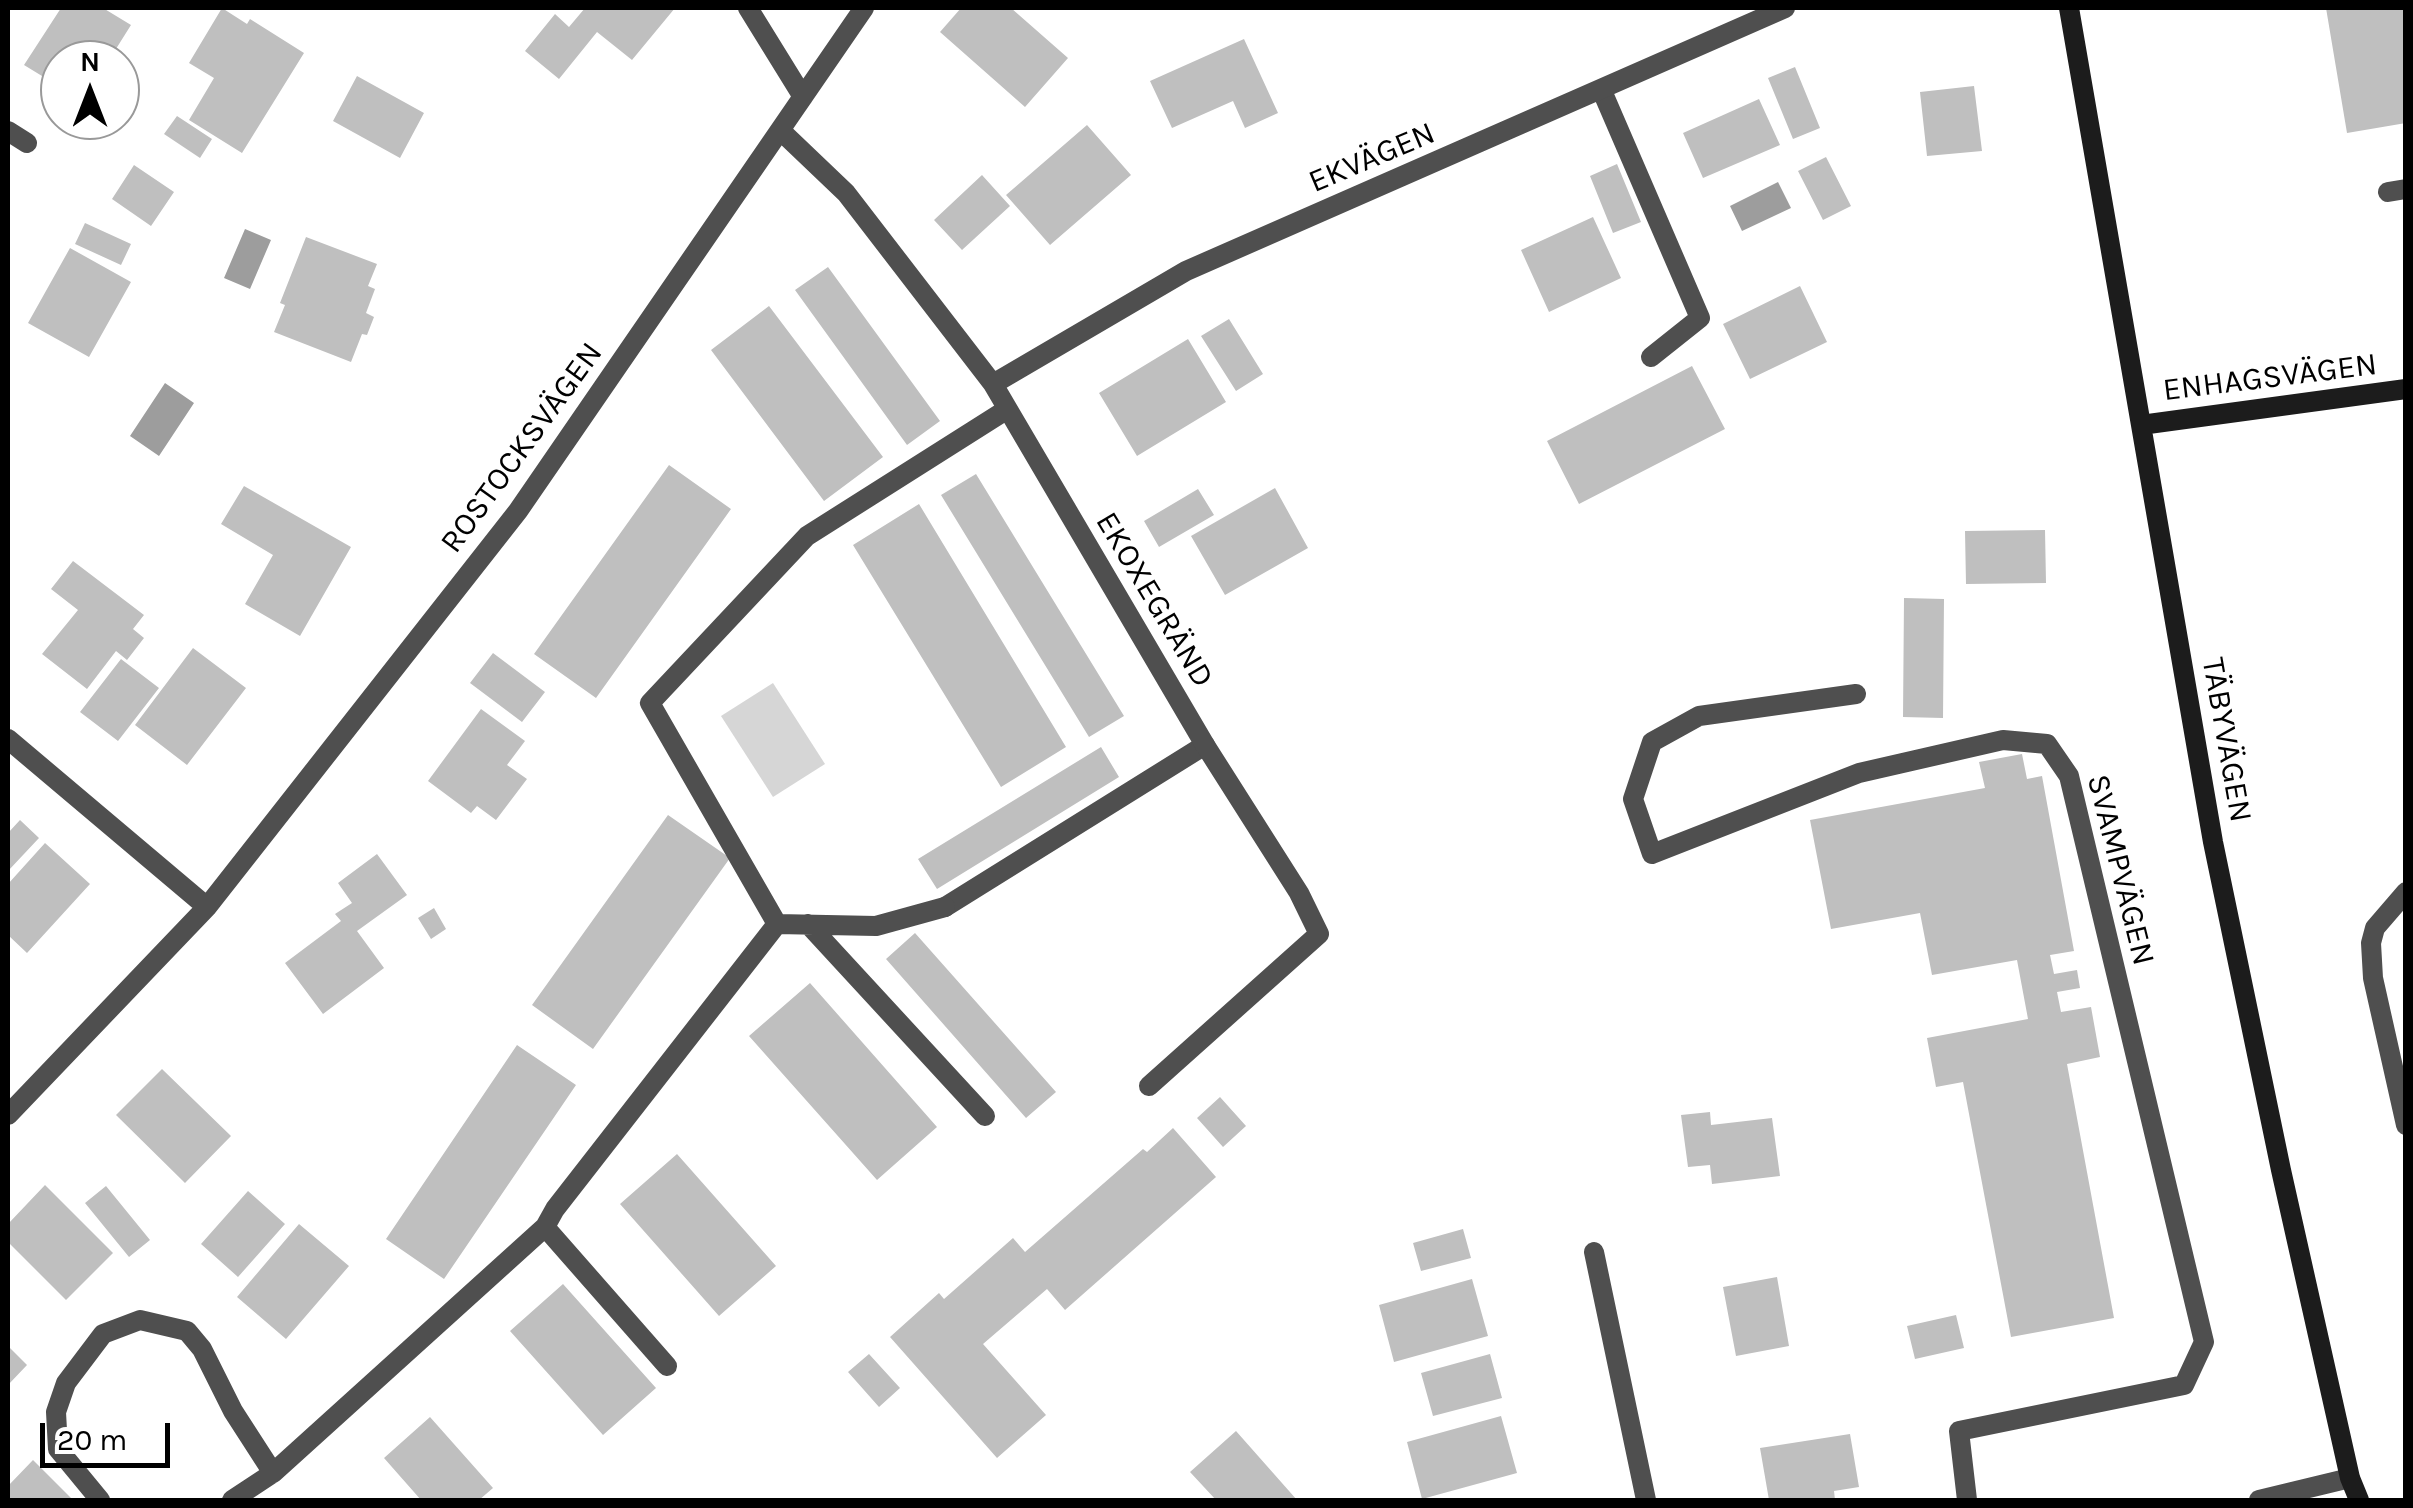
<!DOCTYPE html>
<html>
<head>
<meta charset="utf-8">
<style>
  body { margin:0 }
  #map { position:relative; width:2413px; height:1508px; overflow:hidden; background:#fff; font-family:Karla,sans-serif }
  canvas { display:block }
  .frame { position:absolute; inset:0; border:10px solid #000; pointer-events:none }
  .north { position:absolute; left:40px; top:40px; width:100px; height:100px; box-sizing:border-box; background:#fff; border:2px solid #999; border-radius:50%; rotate:0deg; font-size:28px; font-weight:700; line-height:40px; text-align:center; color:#000 }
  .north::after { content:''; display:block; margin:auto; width:35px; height:45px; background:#000; clip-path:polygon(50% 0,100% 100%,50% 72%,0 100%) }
  .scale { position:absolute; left:40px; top:1423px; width:130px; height:45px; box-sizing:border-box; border:5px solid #000; border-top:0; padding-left:12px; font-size:30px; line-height:35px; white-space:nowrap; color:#000; -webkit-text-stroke:8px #fff; paint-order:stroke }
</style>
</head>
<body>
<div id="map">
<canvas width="2413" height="1508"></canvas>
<div class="frame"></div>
<div class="north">N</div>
<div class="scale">20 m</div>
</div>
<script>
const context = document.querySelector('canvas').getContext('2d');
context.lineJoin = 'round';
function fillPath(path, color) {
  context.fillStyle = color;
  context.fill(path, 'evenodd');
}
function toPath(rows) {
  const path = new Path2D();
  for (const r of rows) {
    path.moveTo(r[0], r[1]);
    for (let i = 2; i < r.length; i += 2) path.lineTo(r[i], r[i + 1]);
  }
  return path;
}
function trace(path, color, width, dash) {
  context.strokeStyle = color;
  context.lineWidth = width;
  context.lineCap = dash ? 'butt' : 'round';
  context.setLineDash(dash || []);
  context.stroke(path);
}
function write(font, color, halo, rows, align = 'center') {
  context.font = font + ' Karla,sans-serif';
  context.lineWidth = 9;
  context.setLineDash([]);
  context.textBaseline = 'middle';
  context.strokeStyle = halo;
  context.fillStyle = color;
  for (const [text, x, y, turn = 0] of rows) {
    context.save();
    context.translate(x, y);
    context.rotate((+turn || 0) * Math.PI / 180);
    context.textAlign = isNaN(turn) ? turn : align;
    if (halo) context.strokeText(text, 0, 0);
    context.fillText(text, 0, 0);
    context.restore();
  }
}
const green = toPath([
  [773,683,825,764,773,797,721,716]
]);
const water = toPath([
  [1778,182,1791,208,1742,231,1730,206],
  [245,229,271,240,250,289,224,278],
  [165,383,194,403,159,456,130,436]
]);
const building = toPath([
  [61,8,103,8,131,25,109,60,60,60,60,87,24,65],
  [222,8,247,24,250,19,304,53,242,153,189,120,214,78,189,63],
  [585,8,675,8,632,60,597,32,559,79,525,51,555,14,569,27],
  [961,8,1011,8,1068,58,1025,107,940,32],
  [2326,8,2406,8,2406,123,2347,133],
  [1244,39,1278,113,1245,128,1233,101,1172,128,1150,81],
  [1795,67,1820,128,1793,139,1768,78],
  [357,76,424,113,400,158,333,121],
  [1974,86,1982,151,1927,156,1920,92],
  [1759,99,1780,145,1703,178,1683,133],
  [177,116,212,139,200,158,164,134],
  [1087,125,1131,175,1050,245,1006,195],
  [1826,157,1851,206,1823,220,1798,171],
  [1617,164,1641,222,1613,233,1590,176],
  [134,165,174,192,151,226,112,199],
  [982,175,1010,206,962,250,934,220],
  [1593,217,1621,278,1549,312,1521,250],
  [85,223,131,244,121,265,75,244],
  [306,237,377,264,368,286,375,289,366,313,374,317,367,335,362,334,351,362,274,332,285,305,280,303],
  [70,248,131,282,89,357,28,323],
  [828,267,940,421,907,445,795,290],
  [1800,286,1827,342,1750,379,1723,324],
  [769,306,883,457,824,501,711,350],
  [1229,319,1263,374,1236,391,1201,336],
  [1188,339,1226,402,1137,456,1099,393],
  [1692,366,1725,429,1579,504,1547,441],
  [669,465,731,509,596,698,534,654],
  [976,474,1124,716,1089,737,941,495],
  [244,486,351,547,300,636,245,604,273,555,221,524],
  [1275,488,1308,548,1225,595,1191,536],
  [1198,489,1214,515,1159,547,1144,521],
  [919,504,1066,747,1001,787,853,545],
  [2045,530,2046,583,1966,584,1965,531],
  [73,561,144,615,133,629,144,638,127,660,116,651,87,689,42,654,78,610,51,589],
  [1904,598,1944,599,1943,718,1903,717],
  [193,648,246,688,187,765,135,725],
  [493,653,545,692,522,722,470,683],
  [121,659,159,688,118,741,80,712],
  [481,709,525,741,507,765,527,779,496,820,477,806,471,813,428,781],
  [1101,747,1119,777,937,889,918,859],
  [2022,754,2027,779,2042,776,2074,951,2050,955,2054,974,2077,970,2080,988,2057,992,2061,1012,2091,1007,2100,1057,2067,1064,2114,1318,2011,1337,1963,1082,1936,1087,1927,1038,2028,1019,2017,960,1932,975,1920,913,1831,929,1810,820,1985,788,1979,762],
  [668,815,730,858,593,1049,532,1005],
  [20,820,39,838,8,871,8,833],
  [45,843,90,884,27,953,8,935,8,884],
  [377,854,407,895,357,931,384,968,323,1014,285,963,341,921,335,914,352,903,338,883],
  [434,908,446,929,431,939,418,918],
  [915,933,1056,1092,1026,1118,886,959],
  [810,983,937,1127,877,1180,749,1036],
  [517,1045,576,1085,444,1279,386,1239],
  [162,1069,231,1136,185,1183,116,1115],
  [1220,1097,1246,1126,1223,1147,1197,1118],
  [1710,1112,1711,1125,1772,1118,1780,1176,1712,1184,1710,1165,1688,1167,1681,1115],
  [1173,1128,1216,1177,1065,1310,1047,1289,983,1344,1046,1415,997,1458,890,1337,939,1293,944,1299,1013,1238,1025,1252,1143,1149,1147,1152],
  [677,1154,776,1266,719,1316,620,1204],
  [45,1185,113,1253,66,1300,8,1242,8,1224],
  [106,1186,150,1240,129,1257,85,1203],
  [248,1191,285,1224,238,1277,201,1244],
  [299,1224,349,1266,286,1339,237,1297],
  [1463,1229,1471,1258,1421,1271,1413,1243],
  [1777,1277,1789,1346,1736,1356,1723,1287],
  [1472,1279,1488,1336,1394,1362,1379,1305],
  [563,1284,656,1388,603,1435,510,1331],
  [1956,1315,1964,1348,1915,1359,1907,1326],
  [8,1346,27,1365,8,1385],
  [869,1354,900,1388,879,1407,848,1372],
  [1490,1354,1502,1398,1433,1416,1421,1373],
  [1501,1416,1517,1473,1422,1499,1407,1442],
  [430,1417,493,1488,479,1500,421,1500,384,1458],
  [1236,1431,1297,1500,1216,1500,1190,1472],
  [1850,1434,1859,1487,1834,1491,1835,1500,1769,1500,1760,1448],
  [33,1460,73,1500,8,1500,8,1486]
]);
const lane = toPath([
  [1602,91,1700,318,1651,357],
  [2388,192,2406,189],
  [1856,694,1699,716,1652,742,1633,799,1652,854,1859,773,2003,740,2047,744,2069,776,2204,1342,2184,1385,1959,1431,1967,1500],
  [2406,892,2375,928,2371,943,2373,978,2406,1125],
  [945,907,1205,745]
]);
const street = toPath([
  [748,8,803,97],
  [780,130,846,193,993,384,1205,745,1299,893,1319,934,1149,1086],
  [8,131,27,143],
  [993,384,1186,271,1785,8],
  [8,739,207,907],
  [777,924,876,926,945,907],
  [808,924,985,1116],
  [8,1115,207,907,518,511,864,8],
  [545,1227,667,1366],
  [1594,1252,1646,1500],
  [273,1473,545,1227,555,1209,777,924,650,703,807,536,1006,410],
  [100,1500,58,1449,56,1412,66,1383,103,1334,140,1320,187,1331,202,1349,233,1411,273,1473,232,1500],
  [2259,1500,2350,1478]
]);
const secondary = toPath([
  [2069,8,2213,842,2281,1170,2350,1478,2359,1500],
  [2141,425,2406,389]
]);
const streetNames = [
  ["EKVÄGEN",1372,158,-23],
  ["ENHAGSVÄGEN",2270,378,-7],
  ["ROSTOCKSVÄGEN",522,448,-54],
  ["EKOXEGRÄND",1154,600,59],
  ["TÄBYVÄGEN",2226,740,80],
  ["SVAMPVÄGEN",2120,870,76]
];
fillPath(green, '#d6d6d6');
fillPath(water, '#9d9d9d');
fillPath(building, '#bfbfbf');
trace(lane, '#4f4f4f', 20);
trace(street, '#4f4f4f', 20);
trace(secondary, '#1c1c1c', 20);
write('32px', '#000', '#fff', streetNames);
</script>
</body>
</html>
